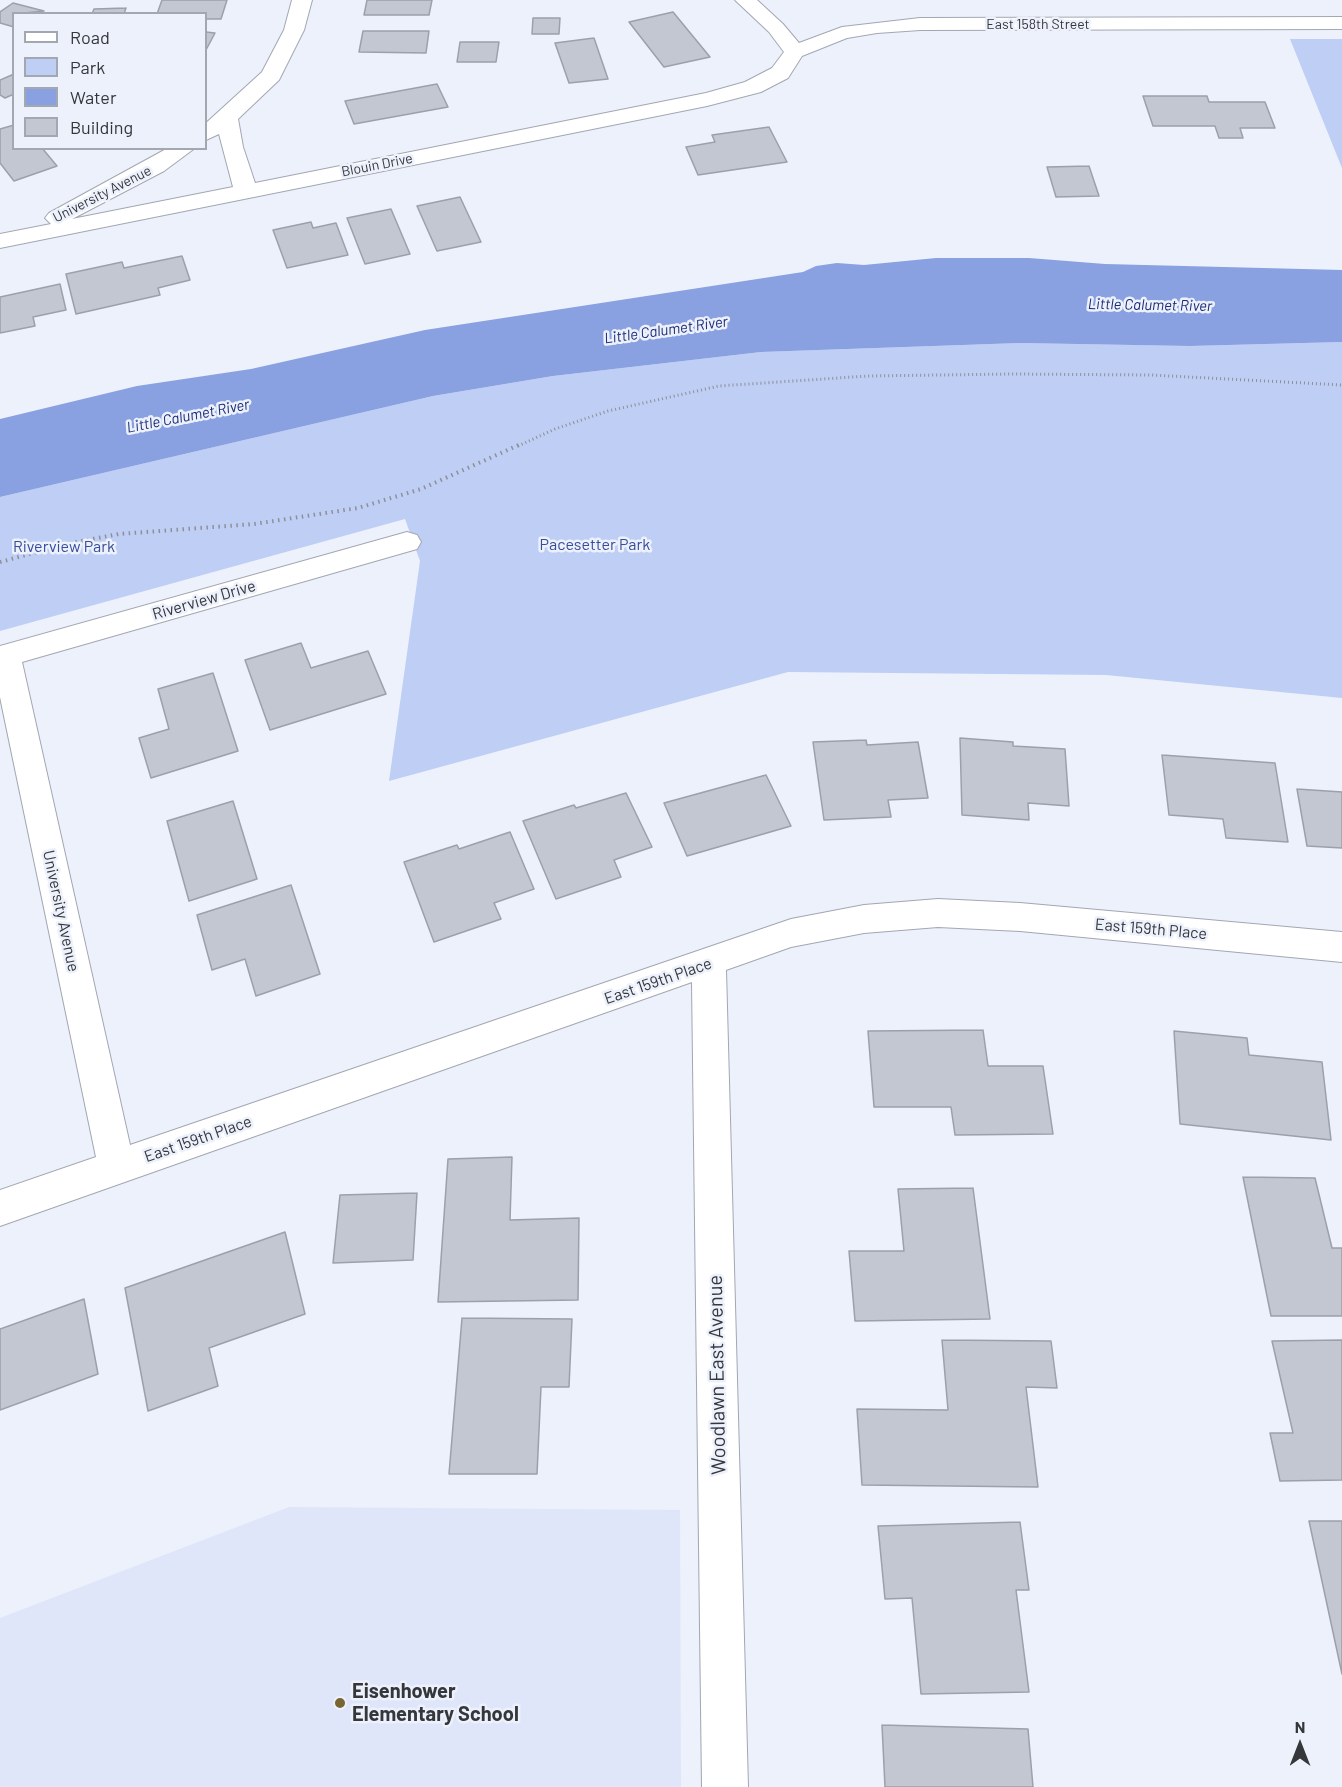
<!DOCTYPE html>
<html>
<head>
<meta charset="utf-8">
<style>
  body { margin:0 }
  #map { position:relative; width:1342px; height:1787px; overflow:hidden; background:#ecf1fc; font-family:Barlow,sans-serif }
  canvas { display:block }
  .legend { position:absolute; left:12px; top:12px; width:195px; height:138px; box-sizing:border-box; background:#ecf1fc; border:2px solid #a3a7af; margin:0; padding:8px 10px; list-style:none; font-size:18px; color:#35373b }
  .legend li { display:flex; align-items:center; gap:12px; height:30px }
  .legend b { width:30px; border:2px solid #a3a7af }
  .north { position:absolute; left:1270px; top:1715px; width:60px; height:60px; -webkit-text-stroke:4px #ecf1fc; paint-order:stroke; rotate:0deg; font-size:16px; font-weight:700; line-height:24px; text-align:center; color:#35373b }
  .north::after { content:''; display:block; margin:auto; width:21px; height:27px; background:#35373b; clip-path:polygon(50% 0,100% 100%,50% 72%,0 100%) }
</style>
</head>
<body>
<div id="map">
<canvas width="1342" height="1787"></canvas>
<ul class="legend">
<li><b style="height:8px;background:#fff"></b>Road</li>
<li><b style="height:16px;background:#becef4"></b>Park</li>
<li><b style="height:16px;background:#89a0e1"></b>Water</li>
<li><b style="height:16px;background:#c2c7d2"></b>Building</li>
</ul>
<div class="north">N</div>
</div>
<script>
const context = document.querySelector('canvas').getContext('2d');
context.lineJoin = 'round';
function fillPath(path, color) {
  context.fillStyle = color;
  context.fill(path, 'evenodd');
}
function toPath(rows) {
  const path = new Path2D();
  for (const r of rows) {
    path.moveTo(r[0], r[1]);
    for (let i = 2; i < r.length; i += 2) path.lineTo(r[i], r[i + 1]);
  }
  return path;
}
function trace(path, color, width, dash) {
  context.strokeStyle = color;
  context.lineWidth = width;
  context.lineCap = dash ? 'butt' : 'round';
  context.setLineDash(dash || []);
  context.stroke(path);
}
function write(font, color, halo, rows, align = 'center') {
  context.font = font + ' Barlow,sans-serif';
  context.lineWidth = 5;
  context.setLineDash([]);
  context.textBaseline = 'middle';
  context.strokeStyle = halo;
  context.fillStyle = color;
  for (const [text, x, y, turn = 0] of rows) {
    context.save();
    context.translate(x, y);
    context.rotate((+turn || 0) * Math.PI / 180);
    context.textAlign = isNaN(turn) ? turn : align;
    if (halo) context.strokeText(text, 0, 0);
    context.fillText(text, 0, 0);
    context.restore();
  }
}
const built = toPath([
  [289,1507,680,1510,681,1787,0,1787,0,1618]
]);
const green = toPath([
  [1290,39,1342,39,1342,168],
  [1342,342,1342,698,1106,675,788,672,389,781,420,561,405,519,0,631,0,497,433,396,553,376,761,352,1020,343,1190,346]
]);
const water = toPath([
  [936,258,1029,258,1105,264,1342,270,1342,342,1190,346,1020,343,761,352,553,376,433,396,0,497,0,419,137,386,251,369,425,330,803,272,816,266,837,263,864,265]
]);
const building = toPath([
  [162,0,227,0,221,19,206,19,206,14,157,14,162,0],
  [367,0,432,0,429,15,364,15,367,0],
  [13,3,44,11,14,14,14,27,0,23,0,12,13,3],
  [126,8,124,14,92,14,94,9,126,8],
  [673,12,710,57,664,67,629,22,673,12],
  [533,18,560,18,559,34,532,34,533,18],
  [363,31,429,31,426,53,359,52,363,31],
  [206,32,215,33,206,50,206,32],
  [594,38,608,79,569,83,555,43,594,38],
  [460,42,499,42,496,62,457,62,460,42],
  [14,74,14,94,5,98,0,95,0,80,14,74],
  [437,84,448,107,354,124,345,101,437,84],
  [1143,96,1207,96,1209,102,1265,102,1275,128,1240,128,1243,138,1219,138,1215,126,1153,126,1143,96],
  [14,125,14,148,42,148,57,166,14,181,0,163,0,129,14,125],
  [769,127,787,162,698,175,686,147,715,142,712,135,769,127],
  [1089,166,1099,196,1056,197,1047,167,1089,166],
  [460,197,481,242,437,251,417,206,460,197],
  [391,209,410,254,365,264,347,218,391,209],
  [311,222,313,228,336,223,348,255,287,268,273,230,311,222],
  [182,256,190,280,158,288,160,295,76,314,66,274,122,262,124,268,182,256],
  [60,284,66,310,33,317,35,326,0,333,0,297,60,284],
  [301,643,311,668,368,651,386,694,270,730,245,660,301,643],
  [213,673,238,751,151,778,139,738,169,729,158,689,213,673],
  [960,738,1013,742,1013,746,1065,749,1069,806,1028,803,1029,820,962,815,960,738],
  [866,740,867,745,918,742,928,798,888,800,891,817,824,820,813,742,866,740],
  [1162,755,1275,763,1288,842,1226,838,1223,819,1169,815,1162,755],
  [766,775,791,826,687,856,664,803,766,775],
  [1297,789,1342,792,1342,848,1307,846,1297,789],
  [626,793,652,847,614,860,621,877,556,899,523,821,574,805,576,808,626,793],
  [233,801,257,879,189,901,167,821,233,801],
  [510,832,534,889,494,903,501,919,434,942,404,862,457,845,459,849,510,832],
  [291,885,320,974,256,996,245,959,212,970,197,915,291,885],
  [983,1030,988,1066,1043,1066,1053,1134,955,1135,951,1107,874,1107,868,1031,983,1030],
  [1174,1031,1247,1038,1249,1055,1322,1062,1331,1140,1180,1124,1174,1031],
  [512,1157,510,1220,579,1218,578,1300,438,1302,448,1159,512,1157],
  [1243,1177,1315,1178,1332,1248,1342,1248,1342,1316,1271,1316,1243,1177],
  [973,1188,990,1319,855,1321,849,1251,904,1251,898,1189,973,1188],
  [417,1193,413,1260,333,1263,340,1195,417,1193],
  [285,1232,305,1314,209,1348,218,1386,148,1411,125,1288,285,1232],
  [84,1299,98,1374,0,1410,0,1329,84,1299],
  [462,1318,572,1319,569,1387,541,1387,537,1474,449,1474,462,1318],
  [942,1340,1051,1341,1057,1388,1026,1387,1038,1487,862,1485,857,1409,948,1410,942,1340],
  [1342,1340,1342,1480,1280,1481,1270,1433,1293,1433,1272,1341,1342,1340],
  [1309,1521,1342,1521,1342,1674,1309,1521],
  [1020,1522,1029,1590,1016,1590,1029,1692,921,1694,912,1598,885,1599,878,1526,1020,1522],
  [882,1725,1028,1729,1033,1787,885,1787,882,1725]
]);
const pathFar1 = toPath([
  [518,446,555,429,608,411,719,386,868,376,1012,374,1151,375,1342,385]
]);
const path = toPath([
  [0,562,71,543,119,534,254,524,358,508,421,489,521,444]
]);
const street = toPath([
  [292,0,312,0,304,30,279,80,238,119,243,147,255,183,706,93,745,82,772,68,784,52,769,32,735,0,757,0,783,24,799,43,842,27,920,18,1342,17,1342,29,920,30,877,33,847,38,802,56,788,78,761,92,707,106,0,248,0,234,51,224,45,218,49,213,168,148,195,148,164,171,72,219,233,187,219,134,206,140,206,123,262,72,284,30,292,0],
  [407,532,417,535,421,542,417,549,22,662,130,1145,791,919,864,905,938,899,1020,903,1342,932,1342,962,1020,931,938,927,864,933,791,947,726,970,748,1787,702,1787,692,982,0,1226,0,1190,96,1157,0,697,0,646,407,532]
]);
const markers = [
  [340,1703,6,"#786533"]
];
const farStreetnames = [
  ["East 158th Street",1038,24],
  ["Blouin Drive",377,165,-11],
  ["University Avenue",102,194,-27]
];
const farWaternames = [
  ["Little Calumet River",1150,305,1],
  ["Little Calumet River",666,330,-8],
  ["Little Calumet River",188,416,-11]
];
const parkNames = [
  ["Pacesetter Park",595,545],
  ["Riverview Park",64,547]
];
const streetNames = [
  ["Riverview Drive",204,600,-16],
  ["University Avenue",61,911,78],
  ["East 159th Place",1151,929,5],
  ["East 159th Place",658,981,-19],
  ["East 159th Place",198,1139,-19]
];
const nearStreetnames = [
  ["Woodlawn East Avenue",717,1375,-91]
];
const nearPoinames = [
  ["Eisenhower",352,1691],
  ["Elementary School",352,1714]
];
fillPath(built, '#dfe6f9');
fillPath(green, '#becef4');
fillPath(water, '#89a0e1');
fillPath(building, '#c2c7d2');
trace(building, '#9ca0ab', 1.5);
trace(street, '#a2a7b2', 2);
trace(pathFar1, '#8d9098', 3, [1, 3]);
trace(path, '#8d9098', 4, [1.5, 4.5]);
fillPath(street, '#fff');
for (const [x, y, r, color] of markers) {
  const dot = new Path2D();
  dot.arc(x, y, r, 0, 2 * Math.PI);
  context.fillStyle = color;
  context.fill(dot);
  trace(dot, '#ecf1fc', 2);
}
write('14px', '#35373b', '#ecf1fc', farStreetnames);
write('italic 15px', '#1b2c76', '#ecf1fc', farWaternames);
write('16px', '#374d9b', '#ecf1fc', parkNames);
write('16px', '#35373b', '#ecf1fc', streetNames);
write('20px', '#35373b', '#ecf1fc', nearStreetnames);
write('bold 20px', '#35373b', '#ecf1fc', nearPoinames, 'left');
</script>
</body>
</html>
